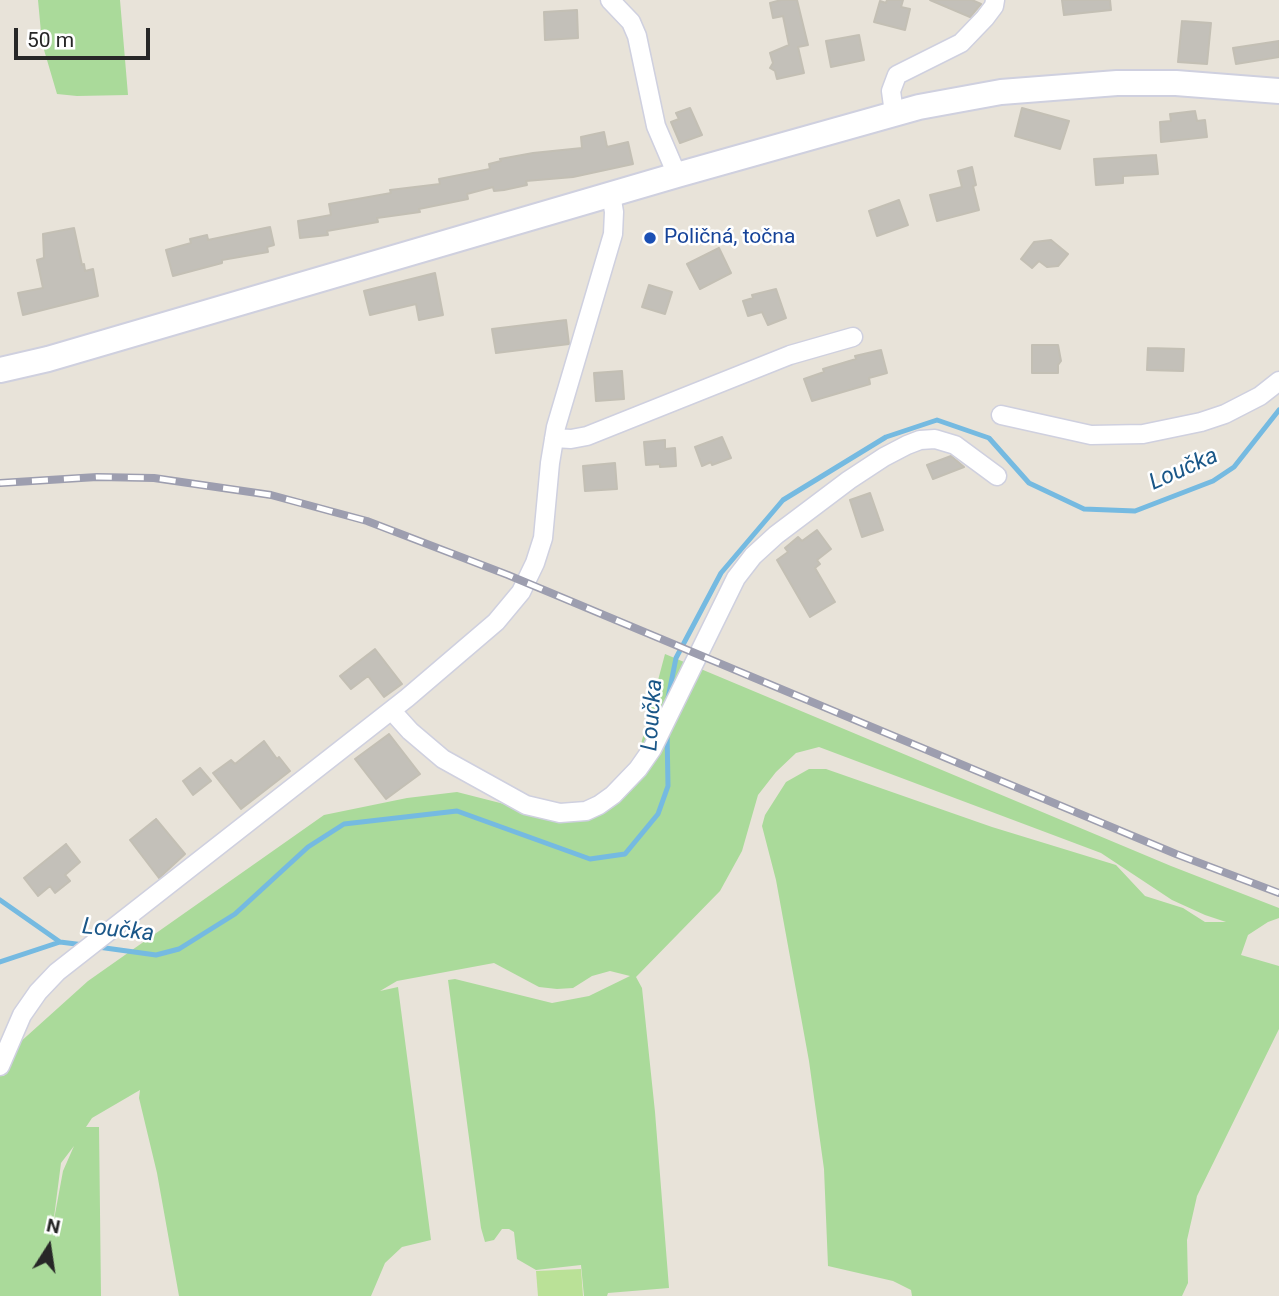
<!DOCTYPE html>
<html>
<head>
<meta charset="utf-8">
<style>
  body { margin:0 }
  #map { position:relative; width:1279px; height:1296px; overflow:hidden; background:#e8e3d9; font-family:Roboto,sans-serif }
  canvas { display:block }
  .north { position:absolute; left:14px; top:1212px; width:70px; height:70px; -webkit-text-stroke:5px #fff; paint-order:stroke; rotate:12deg; font-size:19px; font-weight:700; line-height:28px; text-align:center; color:#272727 }
  .north::after { content:''; display:block; margin:auto; width:24px; height:32px; background:#272727; clip-path:polygon(50% 0,100% 100%,50% 72%,0 100%) }
  .scale { position:absolute; left:14px; top:28px; width:136px; height:32px; box-sizing:border-box; border:4px solid #272727; border-top:0; padding-left:9px; font-size:21px; line-height:24px; white-space:nowrap; color:#272727; -webkit-text-stroke:5px #fff; paint-order:stroke }
</style>
</head>
<body>
<div id="map">
<canvas width="1279" height="1296"></canvas>
<div class="north">N</div>
<div class="scale">50 m</div>
</div>
<script>
const context = document.querySelector('canvas').getContext('2d');
context.lineJoin = 'round';
function fillPath(path, color) {
  context.fillStyle = color;
  context.fill(path, 'evenodd');
}
function toPath(rows) {
  const path = new Path2D();
  for (const r of rows) {
    path.moveTo(r[0], r[1]);
    for (let i = 2; i < r.length; i += 2) path.lineTo(r[i], r[i + 1]);
  }
  return path;
}
function trace(path, color, width, dash) {
  context.strokeStyle = color;
  context.lineWidth = width;
  context.lineCap = dash ? 'butt' : 'round';
  context.setLineDash(dash || []);
  context.stroke(path);
}
function write(font, color, halo, rows, align = 'center') {
  context.font = font + ' Roboto,sans-serif';
  context.lineWidth = 5;
  context.setLineDash([]);
  context.textBaseline = 'middle';
  context.strokeStyle = halo;
  context.fillStyle = color;
  for (const [text, x, y, turn = 0] of rows) {
    context.save();
    context.translate(x, y);
    context.rotate((+turn || 0) * Math.PI / 180);
    context.textAlign = isNaN(turn) ? turn : align;
    if (halo) context.strokeText(text, 0, 0);
    context.fillText(text, 0, 0);
    context.restore();
  }
}
const green = toPath([
  [38,0,120,0,128,95,77,96,57,94,42,43],
  [665,654,1171,866,1279,908,1279,918,1268,922,1248,935,1241,955,1279,966,1279,1029,1197,1196,1187,1240,1188,1283,1182,1296,912,1296,911,1290,893,1281,828,1266,824,1169,809,1061,776,880,762,826,765,815,786,782,809,769,826,769,992,827,1116,865,1145,896,1183,908,1205,922,1226,922,1205,915,1172,900,1101,853,819,747,796,753,776,772,758,795,742,851,720,891,636,977,642,988,655,1112,669,1288,608,1293,607,1296,584,1296,581,1265,536,1270,517,1259,514,1232,509,1229,502,1229,494,1240,485,1242,481,1228,448,980,455,979,552,1003,589,996,630,976,610,971,592,976,573,988,557,989,539,987,494,963,397,981,380,991,398,987,431,1240,402,1247,385,1263,371,1296,179,1296,157,1173,139,1098,140,1090,92,1118,86,1127,99,1127,101,1296,0,1296,0,1076,4,1076,18,1044,88,981,324,815,407,798,457,792,563,819,632,778],
  [74,1146,63,1171,53,1225,61,1163]
]);
const pitch = toPath([
  [581,1269,583,1296,538,1296,536,1271]
]);
const stream = toPath([
  [667,703,676,658,721,573,783,500,886,437,937,420,989,438,1029,483,1084,509,1135,511,1213,481,1234,467,1279,410],
  [0,900,60,942],
  [98,947,156,955,179,949,235,914,308,847,344,824,457,811,590,859,625,854,658,814,668,786,667,731],
  [0,962,60,942,84,945]
]);
const building = toPath([
  [781,0,797,0,808,45,798,47,804,73,777,79,775,71,770,68,773,63,770,53,789,45,783,16,773,18,770,3,781,0],
  [887,0,903,0,901,7,910,9,905,30,874,22,880,1,886,3,887,0],
  [930,0,972,0,981,4,970,17,930,0],
  [1062,0,1110,0,1111,10,1064,15,1062,0],
  [577,10,578,38,545,40,544,12,577,10],
  [1182,21,1211,23,1207,64,1178,62,1182,21],
  [859,35,864,60,831,67,826,41,859,35],
  [1279,41,1279,57,1236,64,1233,48,1279,41],
  [690,108,702,135,680,143,671,122,679,119,676,113,690,108],
  [1022,108,1069,121,1060,149,1015,136,1022,108],
  [1195,111,1197,121,1205,120,1207,137,1161,142,1160,122,1171,121,1170,114,1195,111],
  [604,132,607,147,628,142,633,164,573,177,526,181,527,185,504,190,494,191,493,187,467,194,468,199,419,209,420,212,377,218,378,222,327,231,328,235,300,238,298,221,331,215,329,204,391,193,390,190,440,184,439,179,490,169,489,164,501,161,500,159,533,153,582,148,581,137,604,132],
  [1156,155,1158,174,1123,176,1123,183,1096,185,1094,159,1156,155],
  [972,167,976,185,973,186,979,210,937,221,930,195,962,187,958,171,972,167],
  [899,200,908,225,877,236,869,211,899,200],
  [270,227,274,245,267,247,268,252,222,260,222,263,173,276,166,250,191,243,190,239,207,235,208,240,270,227],
  [74,228,82,265,84,264,85,271,93,269,98,296,23,315,18,293,43,288,37,260,44,258,43,234,74,228],
  [1051,240,1068,254,1058,266,1047,267,1039,261,1032,268,1021,259,1034,242,1051,240],
  [719,248,731,273,700,289,687,264,719,248],
  [435,273,443,315,419,320,416,304,370,315,364,291,435,273],
  [649,285,672,292,665,314,642,307,649,285],
  [776,289,786,318,768,325,762,312,748,316,743,301,753,298,752,295,776,289],
  [566,320,569,344,496,353,492,329,566,320],
  [1032,345,1058,345,1061,361,1058,365,1058,373,1032,373,1032,345],
  [1148,348,1184,349,1183,371,1147,370,1148,348],
  [881,350,887,373,869,378,870,384,812,401,804,379,824,372,823,369,856,359,855,356,881,350],
  [622,371,624,399,596,401,594,373,622,371],
  [722,437,731,458,712,465,711,462,702,466,695,447,722,437],
  [665,440,665,449,675,448,676,466,660,467,660,464,646,465,644,442,665,440],
  [951,456,964,467,933,479,927,465,951,456],
  [615,463,617,489,585,491,583,466,615,463],
  [870,493,883,530,862,537,850,500,870,493],
  [817,530,831,549,817,560,820,564,815,568,835,602,810,617,777,560,788,552,785,548,798,537,802,541,817,530],
  [375,649,402,684,384,697,368,676,351,689,340,676,375,649],
  [389,734,420,774,386,799,355,759,389,734],
  [264,741,277,759,279,757,290,771,241,809,213,773,231,760,235,764,264,741],
  [200,768,211,781,193,795,183,781,200,768],
  [156,819,185,854,159,878,130,840,156,819],
  [66,844,80,862,65,875,70,881,55,893,50,886,38,896,24,878,66,844]
]);
const street = toPath([
  [610,0,631,22,637,36,656,126,677,175],
  [894,113,891,91,897,75,961,43,985,18,994,6,995,0],
  [1001,415,1091,435,1143,434,1201,422,1225,414,1260,396,1279,381],
  [554,438,571,439,587,436,790,355,853,337],
  [392,711,410,731,443,759,526,805,560,813,586,811,599,805,613,795,638,769,652,749,736,578,753,556,776,535,849,480,884,457,907,445,920,440,935,439,955,445,997,476],
  [0,1066,22,1015,38,992,57,972,407,698,496,622,521,592,535,563,543,538,550,463,556,427,613,234,614,212,611,194]
]);
const secondary = toPath([
  [0,370,48,359,677,175,919,107,1001,92,1117,83,1176,83,1279,91]
]);
const rail = toPath([
  [0,483,97,477,154,478,271,495,367,521,508,575,1176,854,1279,893]
]);
const markers = [
  [650,238,7,"#1a4fb4"]
];
const transitNames = [
  ["Poličná, točna",664,238]
];
const waterNames = [
  ["Loučka",1184,470,-24],
  ["Loučka",653,715,-86],
  ["Loučka",118,931,6]
];
fillPath(green, '#aada9a');
fillPath(pitch, '#bae197');
trace(stream, '#75bae1', 5);
fillPath(building, '#c3c0b9');
trace(building, '#c3bfb4', 2);
trace(street, '#cfd0df', 21);
trace(secondary, '#cfd0df', 28);
trace(street, '#fff', 18);
trace(secondary, '#fff', 24);
trace(rail, '#9d9eaf', 8);
trace(rail, '#fff', 5, [16]);
for (const [x, y, r, color] of markers) {
  const dot = new Path2D();
  dot.arc(x, y, r, 0, 2 * Math.PI);
  context.fillStyle = color;
  context.fill(dot);
  trace(dot, '#fff', 2.5);
}
write('21px', '#164399', '#fff', transitNames, 'left');
write('italic 23px', '#1a5788', '#fff', waterNames);
</script>
</body>
</html>
